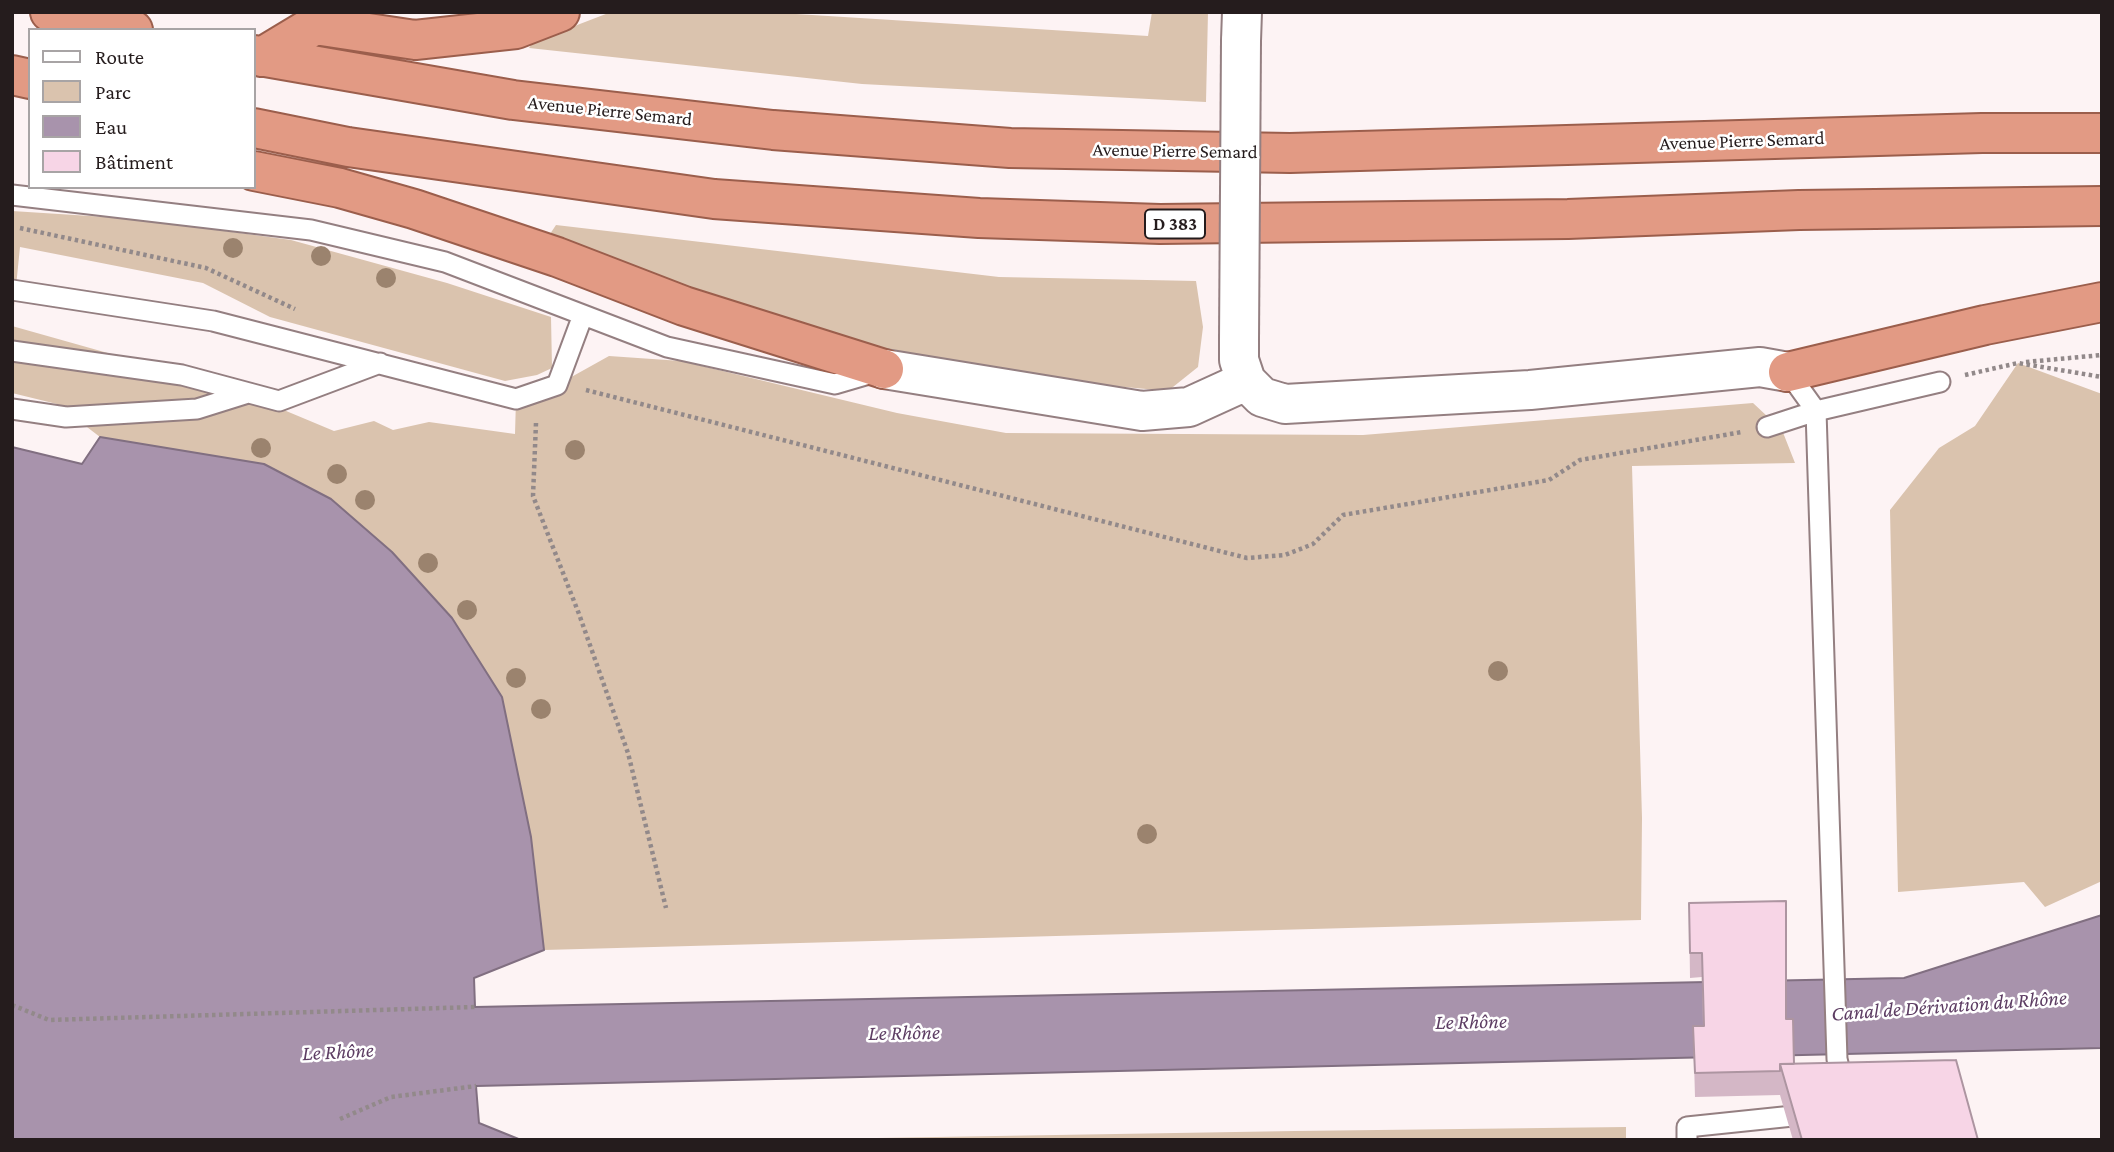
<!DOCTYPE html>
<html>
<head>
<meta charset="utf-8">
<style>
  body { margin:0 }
  #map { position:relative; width:2114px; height:1152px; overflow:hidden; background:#fdf3f4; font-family:"Crimson Pro",serif }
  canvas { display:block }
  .frame { position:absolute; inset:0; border:14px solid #251c1d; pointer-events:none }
  .legend { position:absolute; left:28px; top:28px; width:228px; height:161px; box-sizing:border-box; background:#fff; border:2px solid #a8a4a5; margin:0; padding:9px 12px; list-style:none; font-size:21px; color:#251c1d }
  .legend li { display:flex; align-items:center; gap:14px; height:35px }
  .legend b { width:35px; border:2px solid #a8a4a5 }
</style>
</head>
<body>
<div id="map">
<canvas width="2114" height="1152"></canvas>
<div class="frame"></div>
<ul class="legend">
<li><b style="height:9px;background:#fff"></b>Route</li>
<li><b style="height:19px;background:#dac3ae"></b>Parc</li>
<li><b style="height:19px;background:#a893ac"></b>Eau</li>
<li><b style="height:19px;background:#f7d5e6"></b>Bâtiment</li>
</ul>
</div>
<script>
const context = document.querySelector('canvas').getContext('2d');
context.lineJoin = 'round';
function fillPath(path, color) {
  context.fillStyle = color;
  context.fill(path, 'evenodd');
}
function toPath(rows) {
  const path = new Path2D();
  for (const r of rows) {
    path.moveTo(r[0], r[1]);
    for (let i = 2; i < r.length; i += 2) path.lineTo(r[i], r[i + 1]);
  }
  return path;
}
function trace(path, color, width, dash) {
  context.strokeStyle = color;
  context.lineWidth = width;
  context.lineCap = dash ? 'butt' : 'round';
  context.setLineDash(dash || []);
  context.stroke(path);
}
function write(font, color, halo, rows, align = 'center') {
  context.font = font + ' "Crimson Pro",serif';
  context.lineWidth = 5;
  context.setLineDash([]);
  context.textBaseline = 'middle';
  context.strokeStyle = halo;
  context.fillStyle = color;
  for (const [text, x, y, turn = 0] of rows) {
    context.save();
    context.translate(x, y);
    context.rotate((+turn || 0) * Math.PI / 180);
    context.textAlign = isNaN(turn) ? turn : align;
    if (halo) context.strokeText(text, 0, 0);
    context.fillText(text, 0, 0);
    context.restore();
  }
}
const green = toPath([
  [611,12,764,12,1148,36,1152,12,1208,12,1206,102,862,84,529,48,533,42],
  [12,211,137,219,291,240,447,283,551,317,552,368,537,375,505,381,270,317,203,283,20,247,12,326],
  [556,225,999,277,1196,281,1203,327,1198,367,1168,391,1048,380,821,336,621,265,550,234],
  [12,326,129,359,279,408,334,431,374,421,393,430,429,422,515,434,516,399,557,385,609,356,681,361,897,413,1006,433,1363,435,1753,403,1782,430,1795,463,1632,466,1642,818,1641,920,544,950,531,837,502,698,452,618,392,552,331,499,256,463,100,437,57,404,12,393],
  [2018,363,2102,394,2102,881,2045,907,2024,882,1898,892,1890,510,1939,448,1975,426],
  [1626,1127,1626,1140,757,1140,1295,1131]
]);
const water = toPath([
  [100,437,264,464,331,499,392,552,452,618,502,697,531,837,544,950,474,978,475,1007,1904,978,2102,915,2102,1048,476,1086,479,1123,521,1140,12,1140,12,447,82,464,100,437]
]);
const path = toPath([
  [20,228,206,268,295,309],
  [2026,362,2102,355],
  [1965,375,2018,363,2102,377],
  [586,390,1247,558,1285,555,1313,544,1343,515,1549,480,1580,460,1742,432],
  [536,423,533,496,579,614,628,753,666,908],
  [12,1005,49,1020,475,1007],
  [340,1119,391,1097,476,1086]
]);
const service = toPath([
  [12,195,311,230,445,262,667,347,835,384,876,372],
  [12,290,213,321,516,399,557,385,583,315],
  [12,351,182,375,279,401,380,363],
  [1788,372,1816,411,1837,1059,1856,1140],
  [12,409,66,417,197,409,248,393],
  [1767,427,1816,411,1940,382],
  [1687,1140,1687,1127,1812,1114]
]);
const minor = toPath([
  [1241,41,1242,12],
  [1239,339,1239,360,1246,381,1262,397,1285,404,1530,390,1760,367,1788,372],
  [884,369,1142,411,1189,407,1246,381]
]);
const trunk = toPath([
  [50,12,133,30],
  [254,55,513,100,773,130,1010,148,1290,153,1982,133,2102,133],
  [262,57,315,25,415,40,516,29,560,12],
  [12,75,30,79],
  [254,128,348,147,714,199,979,218,1160,224,1568,219,1799,210,2102,206],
  [254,171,340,188,414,209,557,257,684,306,884,369],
  [1788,372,1985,325,2102,302]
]);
const minorBridge = toPath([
  [1239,339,1241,41]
]);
const trees = [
  [233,248],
  [321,256],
  [386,278],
  [261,448],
  [575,450],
  [337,474],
  [365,500],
  [428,563],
  [467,610],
  [1498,671],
  [516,678],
  [541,709],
  [1147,834]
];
const wall = toPath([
  [1689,903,1786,1019,1794,1064,1978,1140,1793,1140,1780,1095,1695,1097,1693,1026,1703,1026,1702,977,1690,978]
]);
const building = toPath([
  [1786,901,1786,1019,1793,1019,1794,1064,1780,1064,1780,1071,1695,1073,1693,1026,1704,1026,1702,953,1690,953,1689,903,1786,901],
  [1956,1060,1978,1140,1802,1140,1780,1064,1956,1060]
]);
const shields = [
  [1175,224,60]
];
const shieldNames = [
  ["D 383",1175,224]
];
const streetNames = [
  ["Avenue Pierre Semard",610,111,6],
  ["Avenue Pierre Semard",1742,141,-2],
  ["Avenue Pierre Semard",1175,151,1]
];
const waterNames = [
  ["Canal de Dérivation du Rhône",1949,1006,-4],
  ["Le Rhône",1471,1022,-1],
  ["Le Rhône",904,1033,-1],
  ["Le Rhône",338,1052,-3]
];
fillPath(green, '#dac3ae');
fillPath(water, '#a893ac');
trace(water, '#816f81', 2);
trace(service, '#947f81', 23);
trace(minor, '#947f81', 42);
trace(trunk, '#9b5e4c', 42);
trace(path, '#92898a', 4.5, [3.5, 3.5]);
trace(service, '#fff', 19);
trace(minor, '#fff', 38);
trace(trunk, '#e29a84', 38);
trace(minorBridge, '#947f81', 42, []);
trace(minorBridge, '#fff', 38);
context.fillStyle = '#9b836e';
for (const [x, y] of trees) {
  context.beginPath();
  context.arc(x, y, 10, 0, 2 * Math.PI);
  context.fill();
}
fillPath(wall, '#d4b7c6');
fillPath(building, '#f7d5e6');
trace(building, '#ad95a1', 2);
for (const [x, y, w] of shields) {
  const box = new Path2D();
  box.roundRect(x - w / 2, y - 14.5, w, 29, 5);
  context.fillStyle = '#fff';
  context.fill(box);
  trace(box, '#251c1d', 2);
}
write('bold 18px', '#251c1d', null, shieldNames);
write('19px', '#251c1d', '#fff', streetNames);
write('italic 21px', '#5d3d63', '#fff', waterNames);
</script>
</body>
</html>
